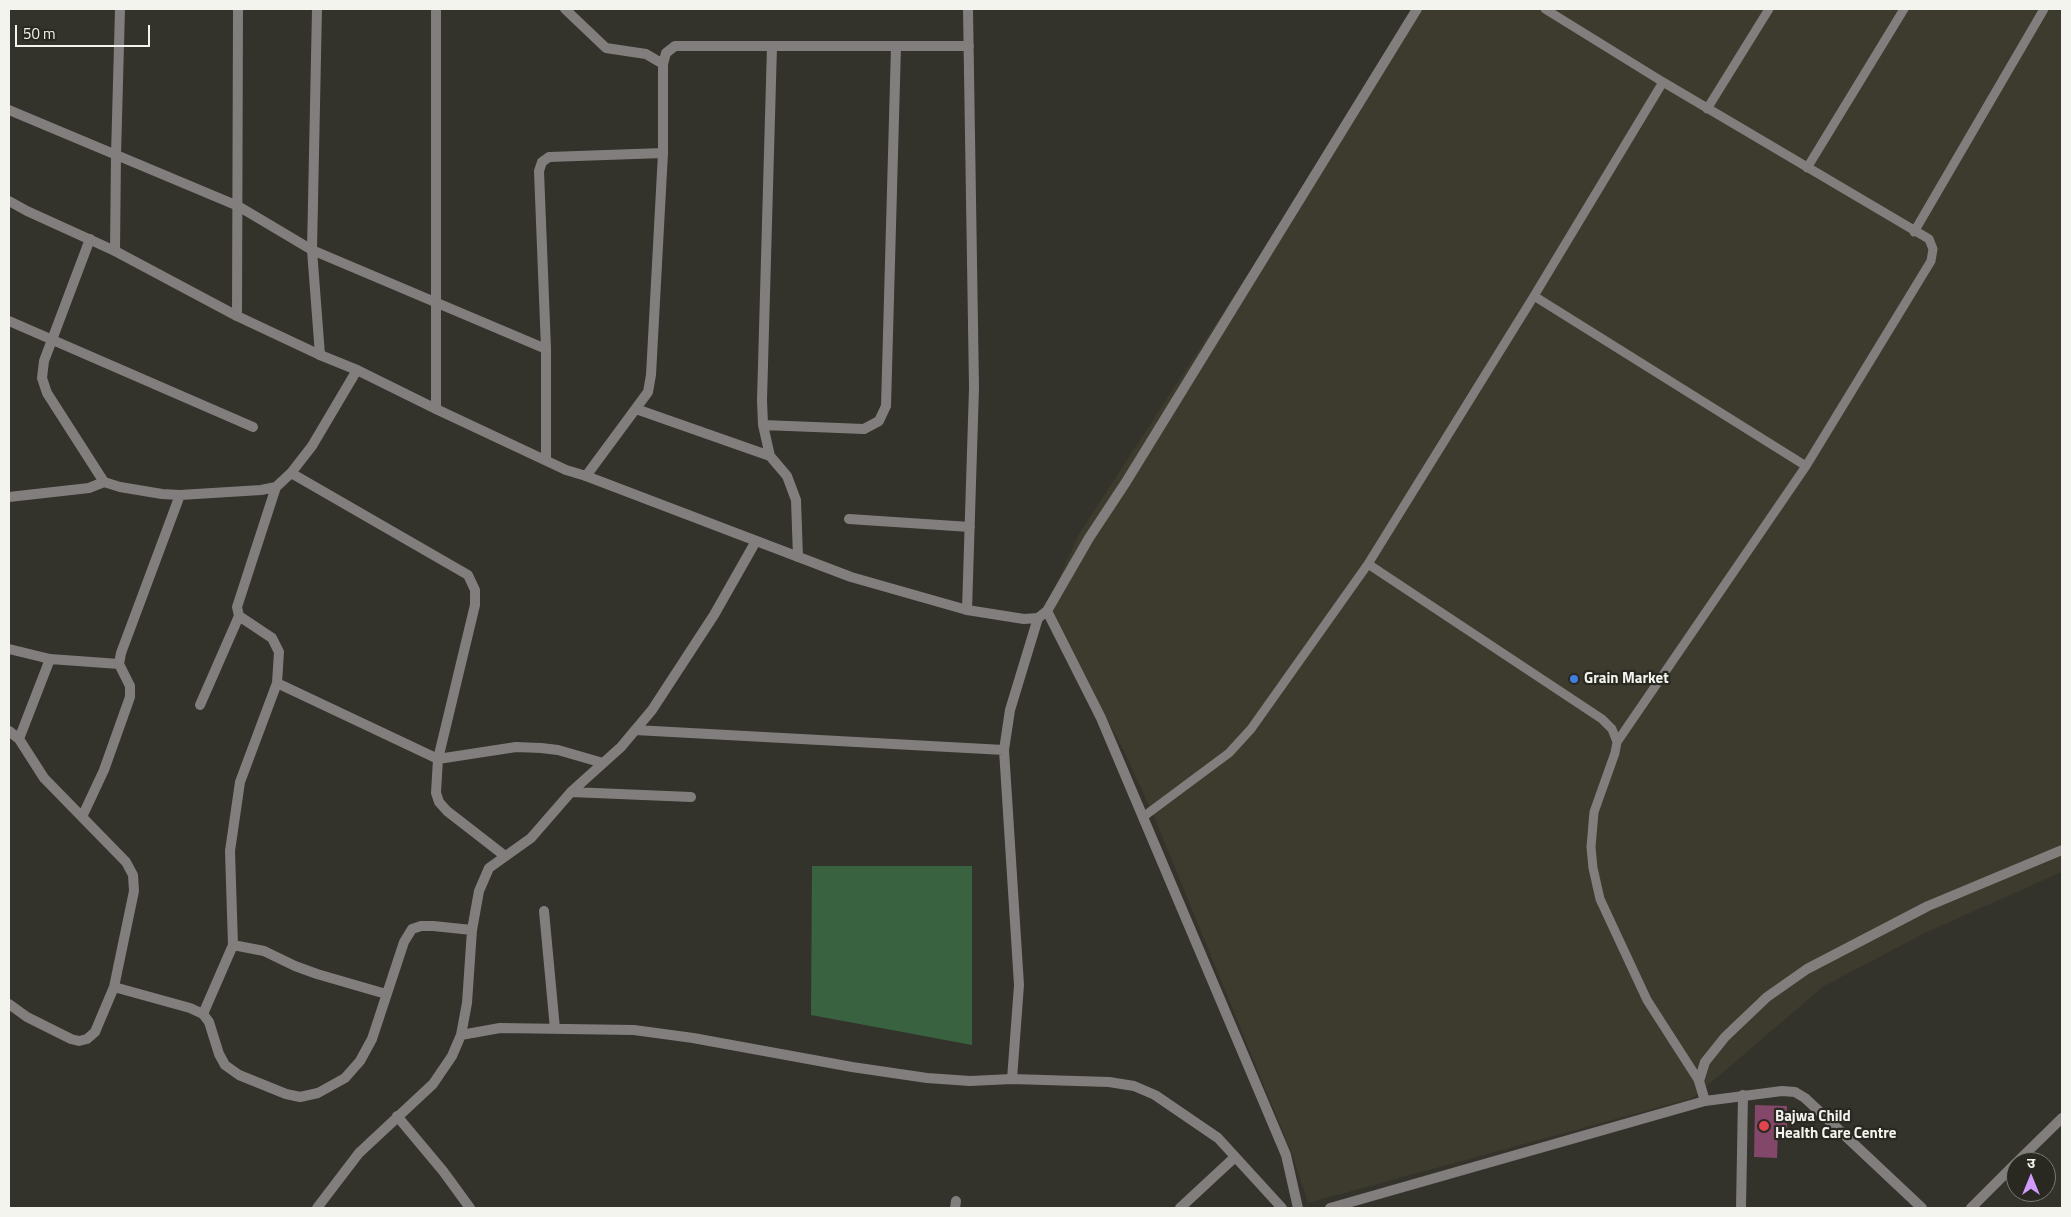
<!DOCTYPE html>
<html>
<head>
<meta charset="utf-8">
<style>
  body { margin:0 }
  #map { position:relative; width:2071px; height:1217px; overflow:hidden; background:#33322b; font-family:"Titillium Web","Noto Sans Devanagari",sans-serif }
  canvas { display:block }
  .frame { position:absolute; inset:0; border:10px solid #f4f4ef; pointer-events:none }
  .north { position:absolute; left:2006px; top:1152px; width:50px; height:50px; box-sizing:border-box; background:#292821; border:1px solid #7a7a73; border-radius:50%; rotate:0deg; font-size:14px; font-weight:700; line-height:20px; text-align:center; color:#f4f4ef }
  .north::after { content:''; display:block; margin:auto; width:18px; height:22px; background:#d29cfd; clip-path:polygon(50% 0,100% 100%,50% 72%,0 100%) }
  .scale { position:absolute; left:15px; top:25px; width:135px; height:22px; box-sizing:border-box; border:2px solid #f4f4ef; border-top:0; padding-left:6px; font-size:15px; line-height:18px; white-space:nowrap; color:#f4f4ef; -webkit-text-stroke:4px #292821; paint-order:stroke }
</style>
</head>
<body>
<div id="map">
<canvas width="2071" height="1217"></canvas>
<div class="frame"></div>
<div class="north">उ</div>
<div class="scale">50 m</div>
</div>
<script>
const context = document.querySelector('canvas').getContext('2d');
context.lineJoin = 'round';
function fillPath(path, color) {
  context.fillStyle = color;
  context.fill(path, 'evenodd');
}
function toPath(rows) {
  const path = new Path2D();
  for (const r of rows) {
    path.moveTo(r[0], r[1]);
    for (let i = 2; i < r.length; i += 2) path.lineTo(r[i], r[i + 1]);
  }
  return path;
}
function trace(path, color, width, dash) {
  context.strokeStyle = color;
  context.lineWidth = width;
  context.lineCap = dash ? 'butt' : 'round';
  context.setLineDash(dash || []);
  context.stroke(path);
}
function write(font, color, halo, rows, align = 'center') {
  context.font = font + ' "Titillium Web",sans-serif';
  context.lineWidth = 4.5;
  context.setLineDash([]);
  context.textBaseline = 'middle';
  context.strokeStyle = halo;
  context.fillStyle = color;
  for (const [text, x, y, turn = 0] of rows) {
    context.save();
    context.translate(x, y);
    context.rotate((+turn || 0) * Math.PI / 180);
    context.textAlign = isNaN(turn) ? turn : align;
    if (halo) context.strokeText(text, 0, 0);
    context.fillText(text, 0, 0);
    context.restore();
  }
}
const built = toPath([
  [1415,9,2062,9,2062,872,1925,933,1824,986,1693,1098,1308,1203,1292,1154,1155,819,1125,753,1047,605,1079,534,1383,66]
]);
const green = toPath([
  [812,866,972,866,972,1045,811,1015]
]);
const building = toPath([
  [1755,1105,1787,1106,1787,1132,1778,1131,1777,1158,1754,1157]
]);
const service = toPath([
  [1707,109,1769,9],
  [1807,168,1904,9],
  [1914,232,2044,9],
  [1534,296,1806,466],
  [1368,564,1602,719,1612,729,1617,742,1615,753,1594,812,1591,847,1593,868,1600,899,1647,1000,1699,1081],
  [1617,742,1806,466,1931,261,1933,249,1929,239,1663,82],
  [1143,817,1229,753,1251,729,1368,564,1534,296,1663,82,1545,9]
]);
const minor = toPath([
  [317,9,312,250,320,355],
  [436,9,436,409],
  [565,9,606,48,646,54,663,64],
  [9,110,238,206,312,250,546,349],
  [90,239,44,361,42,378,47,393,104,482,120,487,162,494,180,495,261,490,276,487,291,473,312,446,357,370],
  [115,251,116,155,120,9],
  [237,316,238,9],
  [9,321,253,427],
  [636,409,770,456,787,476,796,500,798,557],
  [763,425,864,429,879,421,886,406,896,46],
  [770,456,763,425,762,400,772,46],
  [546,460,546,349,539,171,542,162,549,157,663,153],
  [291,473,468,575,475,590,475,605,438,759,436,793,439,802,447,811,505,856],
  [586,476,648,392,651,375,663,153,663,64,666,53,675,46,969,46],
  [9,497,89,488,104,482],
  [849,519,970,527],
  [967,610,974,388,968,9],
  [9,649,50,659,119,664],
  [277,683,438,759,516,747,541,748,558,750,603,763],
  [200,705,239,616],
  [635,730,1004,750],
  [9,731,19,739,44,778,126,862,133,875,134,891,114,987,95,1032,87,1039,79,1041,71,1039,27,1017,9,1004],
  [19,739,50,659],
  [571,792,691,797],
  [82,817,104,770,130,697,130,686,119,664,121,653,180,495],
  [544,911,555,1029],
  [233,945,264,951,295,966,317,974,386,994],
  [114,987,190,1008,203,1014,209,1022,219,1054,225,1065,239,1075,286,1094,300,1097,318,1093,345,1078,360,1061,372,1039,404,942,412,929,421,926,433,926,472,930],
  [203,1014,233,945,230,851,240,782,277,683,279,652,272,638,239,616,237,607,276,487],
  [461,1035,500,1028,634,1030,693,1038,852,1067,927,1078,970,1081,1012,1079,1109,1082,1134,1086,1155,1095,1218,1138,1282,1208],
  [1012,1079,1019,985,1004,750,1010,710,1038,618],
  [1705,1101,1699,1081,1705,1062,1725,1037,1767,997,1807,969,1928,906,2062,850],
  [397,1116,443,1171,470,1208],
  [2017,1162,2062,1118],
  [317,1208,359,1153,433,1084,452,1056,461,1035,467,1003,472,930,479,891,489,868,531,838,571,792,621,747,652,710,714,615,756,541],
  [955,1208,956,1201],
  [1180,1208,1235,1157],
  [1741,1208,1743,1095],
  [1971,1208,2016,1163]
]);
const tertiary = toPath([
  [9,201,27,211,115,251,237,316,320,355,357,370,436,409,566,470,586,476,851,577,967,610,1024,619,1038,618,1047,611,1089,538,1126,482,1417,9],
  [1047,611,1101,718,1286,1155,1298,1208],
  [1330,1208,1705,1101,1782,1091,1795,1092,1805,1098,1922,1208]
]);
const markers = [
  [1574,679,5,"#3f7fe0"],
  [1764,1126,6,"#e0444e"]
];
const poiNames = [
  ["Grain Market",1584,679],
  ["Bajwa Child",1775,1117],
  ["Health Care Centre",1775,1134]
];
fillPath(built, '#3d3b2e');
fillPath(green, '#396241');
fillPath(building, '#834769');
trace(service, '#827e7d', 9);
trace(minor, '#827e7d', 10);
trace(tertiary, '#827e7d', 10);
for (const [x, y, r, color] of markers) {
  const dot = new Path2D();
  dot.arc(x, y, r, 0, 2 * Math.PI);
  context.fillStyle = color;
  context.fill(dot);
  trace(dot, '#292821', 2);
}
write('bold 15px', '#f4f4ef', '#292821', poiNames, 'left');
</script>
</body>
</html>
